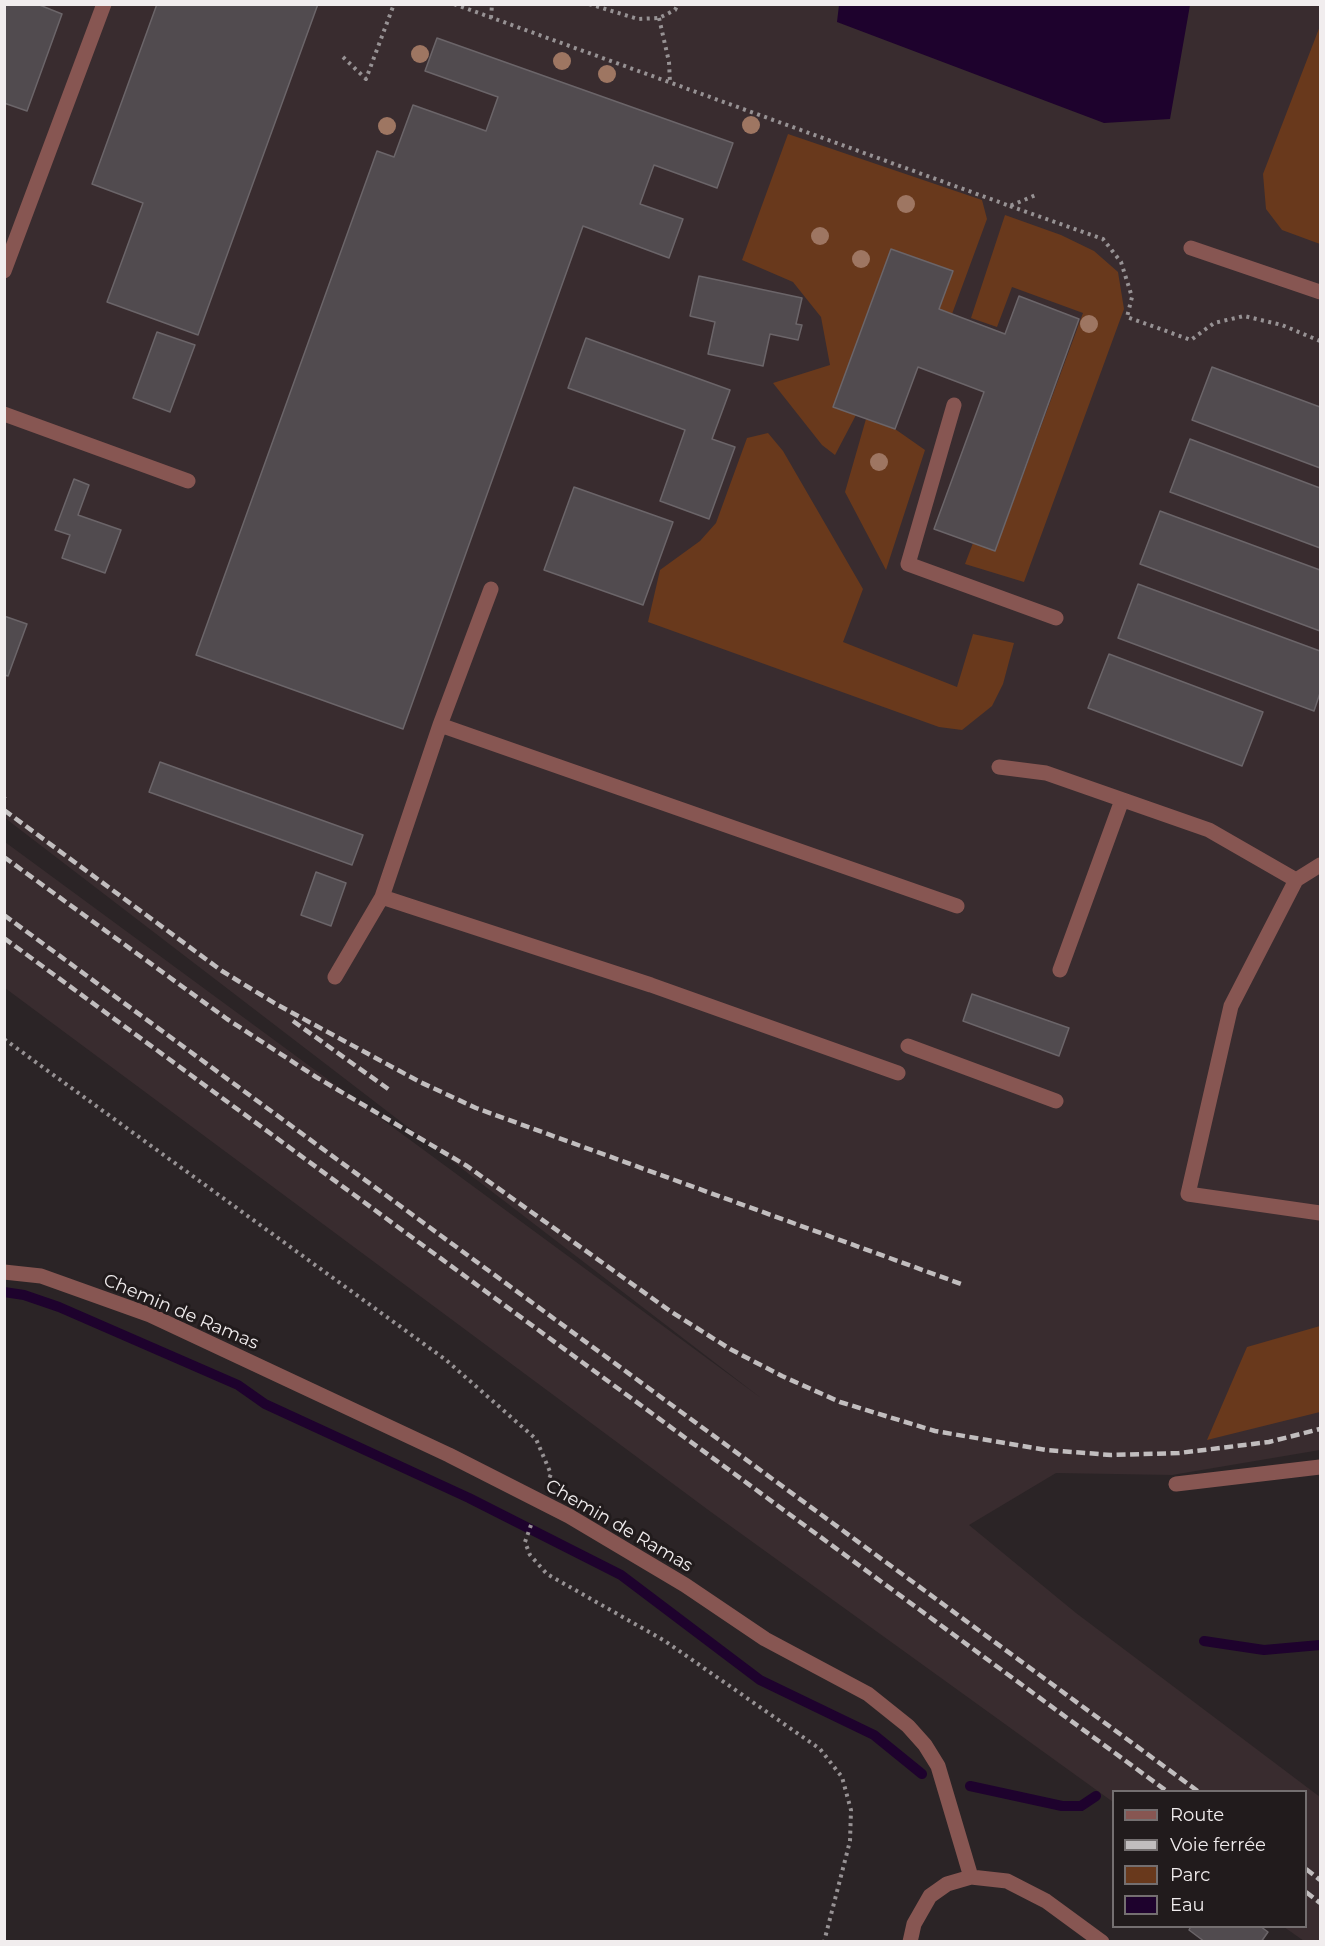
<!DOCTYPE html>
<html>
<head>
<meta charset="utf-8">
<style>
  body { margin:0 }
  #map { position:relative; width:1325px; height:1946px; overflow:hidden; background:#2b2426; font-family:Montserrat,sans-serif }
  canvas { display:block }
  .frame { position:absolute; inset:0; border:6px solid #f1edee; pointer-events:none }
  .legend { position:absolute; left:1112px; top:1790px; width:195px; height:138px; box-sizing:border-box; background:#211b1c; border:2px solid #746f70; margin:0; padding:8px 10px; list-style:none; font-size:18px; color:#f1edee }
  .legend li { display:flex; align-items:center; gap:12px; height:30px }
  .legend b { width:30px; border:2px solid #746f70 }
</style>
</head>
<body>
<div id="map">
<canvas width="1325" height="1946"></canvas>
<div class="frame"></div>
<ul class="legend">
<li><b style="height:8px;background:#875652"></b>Route</li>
<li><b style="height:8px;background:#c1bdbe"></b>Voie ferrée</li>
<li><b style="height:16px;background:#69391c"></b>Parc</li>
<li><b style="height:16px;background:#1e022d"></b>Eau</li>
</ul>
</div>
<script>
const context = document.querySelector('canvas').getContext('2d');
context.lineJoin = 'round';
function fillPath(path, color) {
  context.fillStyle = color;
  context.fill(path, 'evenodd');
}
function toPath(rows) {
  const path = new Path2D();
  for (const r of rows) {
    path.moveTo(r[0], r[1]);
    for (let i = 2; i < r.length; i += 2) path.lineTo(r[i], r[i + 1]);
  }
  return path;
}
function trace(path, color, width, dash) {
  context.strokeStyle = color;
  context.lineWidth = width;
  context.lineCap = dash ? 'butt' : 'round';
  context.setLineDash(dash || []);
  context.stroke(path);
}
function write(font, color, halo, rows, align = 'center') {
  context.font = font + ' Montserrat,sans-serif';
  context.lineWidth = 6;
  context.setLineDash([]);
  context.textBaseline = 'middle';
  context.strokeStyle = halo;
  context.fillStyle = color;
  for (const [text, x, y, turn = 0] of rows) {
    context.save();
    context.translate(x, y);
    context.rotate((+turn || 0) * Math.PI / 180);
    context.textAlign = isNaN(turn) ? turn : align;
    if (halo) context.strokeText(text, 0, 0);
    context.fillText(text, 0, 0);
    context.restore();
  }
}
const built = toPath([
  [5,5,1320,5,1320,1450,1172,1475,1056,1473,969,1525,1076,1613,1320,1797,1320,1941,1304,1941,1284,1927,1306,1926,1306,1792,1114,1792,1113,1802,711,1512,5,988,5,842,761,1398,5,818]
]);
const green = toPath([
  [1320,26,1320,244,1282,230,1266,209,1263,174],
  [788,134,982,200,987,219,952,314,939,309,953,271,891,249,834,407,856,415,835,455,822,445,773,383,830,365,821,317,793,282,742,260],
  [1005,215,1061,235,1094,251,1118,272,1124,309,1024,582,965,564,973,543,995,551,1083,313,1012,287,997,327,971,318],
  [866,419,895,429,925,450,886,570,845,492],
  [768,433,783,451,863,589,843,642,957,687,973,634,1014,643,1003,684,992,706,962,730,939,727,648,622,660,570,700,541,716,523,747,438],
  [1320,1326,1320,1412,1207,1440,1247,1347]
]);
const water = toPath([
  [839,5,839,4,1190,5,1170,119,1104,123,837,22]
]);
const stream = toPath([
  [4,1292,24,1295,59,1307,238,1385,265,1404,469,1498,621,1575,760,1680,874,1735,922,1774],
  [1204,1641,1264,1650,1320,1645],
  [970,1786,1062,1806,1081,1806,1096,1796]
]);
const building = toPath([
  [4,4,37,4,62,14,27,111,4,103,4,4],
  [157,4,318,4,198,335,107,302,143,203,92,184,157,4],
  [437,38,733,143,717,188,654,165,640,204,683,219,669,258,583,226,403,729,196,655,377,151,394,157,413,105,486,131,498,97,425,71,437,38],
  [891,249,953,271,939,309,952,314,1005,334,1019,296,1079,319,995,551,934,529,984,392,918,367,895,429,833,407,891,249],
  [699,276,802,298,796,324,802,325,798,340,770,334,763,366,708,354,715,322,690,316,699,276],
  [157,332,195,345,170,412,133,398,157,332],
  [586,338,730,390,712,439,735,447,709,519,660,501,685,430,568,388,586,338],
  [1212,367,1320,407,1320,468,1192,420,1212,367],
  [1190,439,1320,488,1320,548,1170,492,1190,439],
  [74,479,89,485,78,515,121,530,105,573,62,558,70,535,55,530,74,479],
  [574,487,673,522,643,605,544,570,574,487],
  [1160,511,1320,570,1320,631,1140,564,1160,511],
  [1138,584,1320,651,1320,693,1314,711,1118,638,1138,584],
  [4,616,27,624,8,676,4,675,4,616],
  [1109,654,1263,712,1242,766,1088,708,1109,654],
  [160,762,363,835,352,865,149,792,160,762],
  [316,872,346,883,331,926,301,915,316,872],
  [972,994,1069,1028,1059,1056,963,1021,972,994],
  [1191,1926,1260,1926,1268,1932,1261,1942,1205,1942,1189,1930,1191,1926]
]);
const path = toPath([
  [454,4,1010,206,1038,194],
  [589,4,638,19,659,18,675,10,678,4],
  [491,18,492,4],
  [659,18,669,62,670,83],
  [343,57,366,79,394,4],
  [1010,206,1103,239,1121,262,1132,297,1127,317,1191,340,1214,323,1244,316,1282,325,1320,341],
  [4,1039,446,1360,536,1439,551,1474,549,1479],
  [531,1525,525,1542,530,1555,547,1574,665,1641,820,1749,842,1777,851,1810,850,1841,824,1942]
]);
const lane = toPath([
  [1191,248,1320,292],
  [4,271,104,4],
  [954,405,908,564,1056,618],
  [4,414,188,481],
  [440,725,491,589],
  [999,767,1046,773,1209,830,1296,880],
  [1320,865,1296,880,1231,1006,1188,1194,1320,1213],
  [382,897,651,985,898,1073],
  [1060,970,1122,800],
  [335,977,382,897,440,725,957,906],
  [908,1046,1056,1101]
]);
const street = toPath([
  [4,1272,41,1276,150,1315,449,1455,569,1516,685,1585,765,1639,868,1694,908,1726,925,1745,938,1766,971,1877],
  [1176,1484,1320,1467],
  [910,1942,914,1924,930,1896,947,1884,971,1877,1007,1881,1046,1901,1102,1942]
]);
const rail = toPath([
  [4,798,5,799],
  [4,810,222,971,276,1004,420,1082,476,1108,964,1285],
  [4,857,227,1019,316,1077,467,1166,670,1311,730,1349,782,1376,840,1402,935,1431,1046,1450,1111,1455,1179,1453,1269,1442,1320,1429],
  [4,915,1199,1792],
  [4,938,1168,1792],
  [293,1021,391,1091],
  [1306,1869,1320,1880],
  [1306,1892,1320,1903]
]);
const trees = [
  [420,54],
  [562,61],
  [607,74],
  [751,125],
  [387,126],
  [906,204],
  [820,236],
  [861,259],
  [1089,324],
  [879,462]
];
const streetNames = [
  ["Chemin de Ramas",181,1312,23],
  ["Chemin de Ramas",619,1526,30]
];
fillPath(built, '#392c2f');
fillPath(green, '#69391c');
fillPath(water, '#1e022d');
trace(stream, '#1e022d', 10);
fillPath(building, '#514b4f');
trace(building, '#6b6569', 1.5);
trace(path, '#979294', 4, [3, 4.5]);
trace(lane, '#875652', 15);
trace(street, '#875652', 15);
trace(rail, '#c1bdbe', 4.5, [9, 4.5]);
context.fillStyle = '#9e7662';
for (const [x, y] of trees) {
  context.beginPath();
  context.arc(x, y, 9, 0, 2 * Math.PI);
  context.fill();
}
write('18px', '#f1edee', '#211b1c', streetNames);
</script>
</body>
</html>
